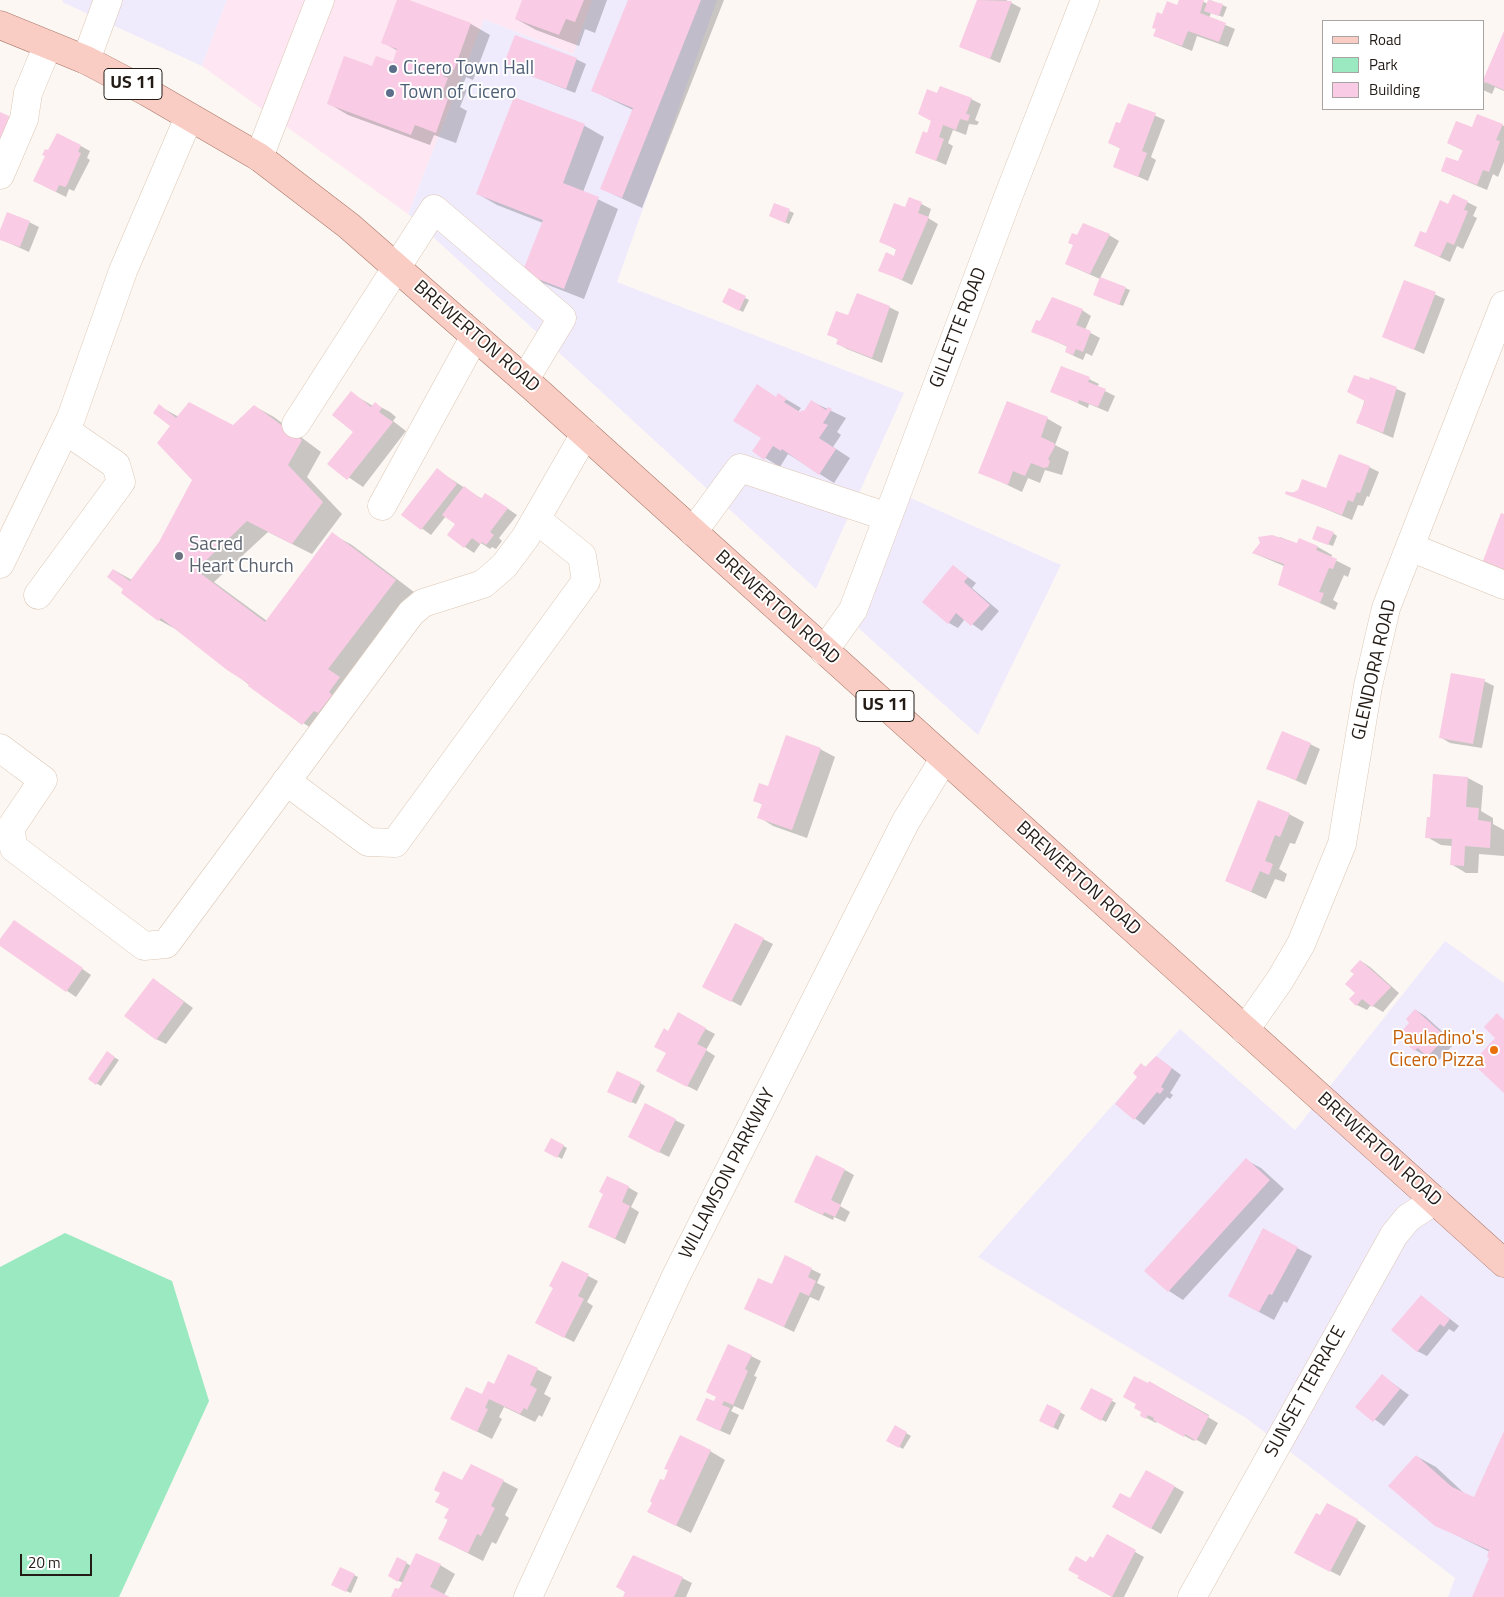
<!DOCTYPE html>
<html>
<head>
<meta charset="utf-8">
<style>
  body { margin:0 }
  #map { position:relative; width:1504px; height:1597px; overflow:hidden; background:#fcf7f3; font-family:"Titillium Web",sans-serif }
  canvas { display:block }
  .legend { position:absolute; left:1322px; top:20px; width:162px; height:90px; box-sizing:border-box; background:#fff; border:1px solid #a7a4a1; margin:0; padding:6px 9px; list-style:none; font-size:15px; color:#231b15 }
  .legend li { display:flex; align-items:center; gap:10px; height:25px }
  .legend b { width:25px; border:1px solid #a7a4a1 }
  .scale { position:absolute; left:20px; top:1554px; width:72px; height:22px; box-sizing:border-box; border:2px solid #231b15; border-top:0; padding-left:6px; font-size:15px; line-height:18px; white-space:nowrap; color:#231b15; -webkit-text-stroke:4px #fff; paint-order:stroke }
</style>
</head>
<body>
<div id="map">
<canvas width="1504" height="1597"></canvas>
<ul class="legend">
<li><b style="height:6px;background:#f9cdc3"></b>Road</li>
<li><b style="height:14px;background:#9ae9c0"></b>Park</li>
<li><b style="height:14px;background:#f9cbe4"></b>Building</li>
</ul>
<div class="scale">20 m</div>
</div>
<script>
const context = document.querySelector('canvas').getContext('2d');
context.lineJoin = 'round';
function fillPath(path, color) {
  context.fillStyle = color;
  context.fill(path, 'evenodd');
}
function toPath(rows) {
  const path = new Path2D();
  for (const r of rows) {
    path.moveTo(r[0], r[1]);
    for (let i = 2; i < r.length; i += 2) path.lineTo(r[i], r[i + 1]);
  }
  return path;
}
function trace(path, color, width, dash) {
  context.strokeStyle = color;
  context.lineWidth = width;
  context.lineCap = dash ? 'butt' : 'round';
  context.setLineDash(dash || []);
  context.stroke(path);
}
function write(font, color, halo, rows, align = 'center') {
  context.font = font + ' "Titillium Web",sans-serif';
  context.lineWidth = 4;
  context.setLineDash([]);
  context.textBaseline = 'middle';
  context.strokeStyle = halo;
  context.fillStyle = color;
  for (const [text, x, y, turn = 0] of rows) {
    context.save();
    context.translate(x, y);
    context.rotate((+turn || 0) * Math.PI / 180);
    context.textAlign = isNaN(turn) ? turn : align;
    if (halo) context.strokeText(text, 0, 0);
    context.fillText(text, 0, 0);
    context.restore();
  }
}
const commercial = toPath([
  [63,0,227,0,202,66,62,2],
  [592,0,717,0,617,282,904,393,816,589,408,214,484,19,573,54],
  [904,495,1061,565,978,735,856,626],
  [1445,941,1504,983,1504,1597,1448,1597,1455,1578,1246,1418,978,1257,1180,1029,1295,1130]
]);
const industrial = toPath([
  [227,0,592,0,573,54,484,19,408,214,202,66]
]);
const green = toPath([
  [65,1233,172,1281,209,1401,119,1597,0,1597,0,1267]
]);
const shadow = toPath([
  [398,0,406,0,471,24,490,35,473,80,466,77,462,88,467,90,460,107,467,111,456,143,434,135,430,145,348,115,328,103,373,68,393,64,398,51,382,42],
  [523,0,607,0,595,33,585,29,579,46,536,30,516,19],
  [629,0,724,0,642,208,602,189,633,110,593,91],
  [978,0,1006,0,1021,8,1000,63,960,46],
  [1180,0,1200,0,1208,4,1210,0,1227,7,1223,17,1211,13,1209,18,1235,29,1228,47,1197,36,1192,51,1155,36,1163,16,1178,6],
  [1504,34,1504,91,1495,87,1492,94,1483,90,1483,81],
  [576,59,586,64,575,93,504,65],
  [938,94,971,99,981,104,975,120,979,122,977,125,969,124,966,135,953,130,948,143,953,146,946,165,916,152,928,134],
  [515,98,585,126,604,137,583,192,618,209,584,299,543,283,524,272,543,223,497,205,478,194],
  [1129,104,1165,120,1151,157,1156,160,1148,181,1114,166,1121,149,1110,143,1121,125],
  [1502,125,1504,126,1504,162,1498,177,1493,174,1487,190,1442,171,1459,163,1464,151,1448,143],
  [81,146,90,151,87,158,90,160,74,191,69,189,66,197,44,186,47,156],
  [910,198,931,209,928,218,938,224,912,285,880,270,894,257,897,250,881,241,905,209],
  [1467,202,1477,207,1473,216,1477,218,1463,249,1457,246,1450,262,1416,246,1449,205],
  [775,205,794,213,789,224,775,218],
  [29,222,39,227,29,252,0,239,0,234],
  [1109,235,1119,241,1100,278,1130,290,1123,306,1099,297,1100,279,1066,264,1078,237],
  [1405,281,1445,299,1424,354,1384,336],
  [730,290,749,300,743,312,724,302],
  [889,307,899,312,882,363,847,349,838,344,839,340,828,334,848,317],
  [1082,310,1091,316,1085,330,1100,338,1092,356,1086,353,1083,360,1076,357,1066,352,1068,347,1033,331,1040,323],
  [1371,378,1406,393,1393,438,1358,423],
  [1089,379,1099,384,1097,387,1115,396,1108,412,1089,404,1088,408,1052,391],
  [351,393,373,406,375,404,390,412,396,417,393,421,406,431,363,487,329,464,354,431],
  [779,395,801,408,798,412,801,413,804,413,811,401,846,418,837,432,841,435,833,447,850,458,834,483,788,454,780,467,754,451,762,438],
  [1007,402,1048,419,1062,427,1055,445,1069,452,1062,475,1045,470,1040,483,1028,478,1022,492,980,472],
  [159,406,179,417,233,426,254,406,274,417,321,452,307,477,342,514,312,554,268,532,214,582,267,621,332,534,352,545,414,592,347,681,322,735,278,707,179,631,159,620,125,589,114,570,132,580,160,543,194,479,172,426],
  [1369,467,1379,472,1369,497,1367,496,1363,506,1358,505,1352,520,1287,493,1327,490],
  [437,470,482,499,494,499,517,515,499,538,502,541,496,549,492,547,490,549,481,543,474,553,465,547,448,534,456,524,446,516,431,535,402,514],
  [1333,533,1337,536,1333,546,1318,541],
  [1280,537,1298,544,1300,539,1318,547,1332,555,1331,558,1351,568,1348,577,1344,575,1333,600,1338,603,1335,610,1280,585,1284,566,1253,553],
  [954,567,976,583,972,588,999,611,982,631,965,619,958,628,949,623],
  [1484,681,1494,686,1482,748,1450,743,1440,737],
  [1310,744,1320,749,1306,785,1268,768],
  [820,749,835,757,807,838,773,826,759,817,763,805,754,800],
  [1434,776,1468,778,1483,786,1481,811,1493,818,1493,824,1504,830,1504,856,1479,854,1478,873,1466,873,1451,864,1452,846,1441,845,1427,837,1431,819],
  [1289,814,1304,822,1295,844,1290,843,1279,869,1287,874,1284,882,1275,879,1266,899,1227,881],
  [23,927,91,975,76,997,0,945,0,942],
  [763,939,773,944,741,1006,714,992],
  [1361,961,1370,967,1399,993,1383,1012,1371,1005,1367,1010,1357,1005,1356,974],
  [162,985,193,1008,166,1044,156,1039],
  [1416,1010,1425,1016,1455,1043,1437,1062,1415,1050,1411,1041,1411,1023],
  [678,1014,715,1034,706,1050,715,1056,697,1091,668,1076,669,1033],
  [107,1053,119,1060,101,1086,89,1079],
  [1157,1057,1181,1075,1170,1093,1173,1095,1170,1099,1167,1097,1144,1125,1116,1104,1139,1077,1141,1065,1146,1067],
  [640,1083,645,1086,636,1104,613,1094],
  [675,1120,685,1125,669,1157,639,1142],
  [552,1139,567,1148,562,1159,546,1150],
  [1246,1160,1261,1168,1284,1189,1183,1300,1169,1291],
  [845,1170,854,1175,840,1206,850,1212,845,1222,834,1217,833,1220,805,1207],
  [628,1187,638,1193,631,1207,639,1212,625,1244,599,1231,605,1194],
  [1297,1248,1312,1256,1287,1303,1284,1301,1274,1320,1244,1304],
  [563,1263,598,1281,587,1302,593,1306,574,1342,546,1328],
  [811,1269,821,1274,817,1283,825,1287,819,1301,810,1297,794,1332,746,1309,772,1285],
  [1421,1296,1459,1326,1454,1332,1449,1329,1427,1356,1417,1351],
  [509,1355,552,1377,544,1394,551,1398,542,1417,539,1415,535,1422,504,1407,499,1417,502,1419,492,1439,452,1419,494,1385],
  [751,1356,761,1361,754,1376,757,1377,743,1410,734,1406,731,1411,739,1415,730,1435,707,1425],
  [1383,1376,1409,1395,1384,1426,1357,1407],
  [1150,1382,1209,1415,1208,1417,1218,1423,1206,1445,1195,1439,1194,1441,1157,1421,1156,1423,1141,1415],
  [1092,1390,1116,1403,1106,1422,1081,1408],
  [1048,1406,1065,1415,1058,1430,1041,1420],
  [896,1427,911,1436,903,1449,888,1440],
  [1504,1434,1504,1597,1473,1597,1491,1558,1490,1552,1436,1525,1416,1456,1436,1467,1466,1495,1475,1499],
  [710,1451,725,1460,691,1533,649,1512,664,1482],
  [1147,1471,1184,1492,1161,1534,1114,1507,1131,1500],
  [503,1481,518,1489,505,1515,509,1518,496,1544,492,1542,483,1561,440,1539,463,1482],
  [1321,1517,1357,1520,1366,1526,1340,1576,1305,1558],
  [1107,1536,1144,1557,1124,1597,1113,1597,1079,1578,1087,1564,1094,1560],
  [398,1558,411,1566,440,1565,455,1574,444,1595,448,1597,393,1597,403,1583,389,1576],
  [354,1575,358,1577,351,1593,337,1587],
  [682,1578,692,1583,686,1597,624,1597,627,1592]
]);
const building = toPath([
  [397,0,409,0,471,23,454,70,446,67,443,76,448,78,441,96,448,99,436,133,415,125,411,135,327,104,344,56,372,66,376,56,393,62,397,49,381,43],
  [522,0,584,0,575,22,566,19,559,35,515,19],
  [628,0,701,0,622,198,600,189,633,108,591,91],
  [977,0,1012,1,990,59,959,47],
  [1179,0,1204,0,1200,13,1226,23,1219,42,1188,31,1182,46,1153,36,1156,29,1152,28,1157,12,1162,14,1167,1,1177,5],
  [1208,0,1223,4,1219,16,1204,11],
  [1504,31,1504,90,1485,82,1483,87,1483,80],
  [515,35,577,58,566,89,503,66],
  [940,86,972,98,966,114,970,115,968,121,960,119,956,130,943,125,939,137,944,139,936,161,915,153,923,131,927,133,931,121,918,114,927,89,937,93],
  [514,97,585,124,563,183,599,197,564,289,522,273,543,220,476,194],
  [1128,103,1156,113,1142,151,1147,153,1138,177,1113,167,1120,148,1108,143,1116,122,1120,123],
  [0,112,20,121,0,150],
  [1477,114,1503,124,1496,140,1500,141,1489,172,1483,170,1477,185,1441,171,1446,157,1458,161,1463,150,1447,143,1456,121,1472,127],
  [57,133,81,145,78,152,81,153,67,185,65,187,59,185,56,192,33,181,45,156,42,155,45,149,48,150],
  [1453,194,1468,201,1464,210,1468,211,1454,245,1447,242,1440,257,1414,246,1420,231,1426,233,1440,200,1448,204],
  [909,197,922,202,918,213,929,217,902,280,878,271,886,252,894,256,896,249,879,242,894,203,905,207],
  [774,203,790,209,785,223,769,216],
  [7,212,30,221,20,247,0,240,0,230],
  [1083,223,1110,234,1090,274,1065,264,1073,245,1068,243,1072,233,1077,235],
  [1100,277,1126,287,1119,305,1093,295],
  [1404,280,1436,292,1414,350,1382,337],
  [729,288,746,296,739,311,722,302],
  [857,293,890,306,872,358,836,344,838,339,827,335,836,311,848,315],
  [1052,297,1083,309,1076,325,1091,331,1083,352,1076,349,1073,355,1065,352,1067,346,1031,332,1036,320,1040,321],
  [1061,366,1090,377,1088,382,1106,389,1098,407,1079,400,1078,403,1050,392],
  [1354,375,1369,380,1370,377,1397,387,1383,433,1356,423,1365,401,1347,392],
  [757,384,776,397,778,393,787,399,784,402,800,412,802,410,804,411,811,400,826,410,828,407,832,409,823,423,828,425,819,438,836,449,819,475,782,449,781,451,773,446,764,460,752,451,761,438,733,421],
  [351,391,371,407,375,402,382,408,379,412,393,422,347,480,327,464,353,432,332,415],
  [1007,401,1048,417,1041,437,1054,443,1055,446,1048,459,1050,461,1048,467,1044,468,1031,463,1025,476,1013,471,1008,485,978,473],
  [189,402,233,425,254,405,302,440,288,465,323,502,292,544,247,521,196,570,265,622,332,532,396,580,328,669,340,677,329,692,332,695,318,713,314,711,302,725,248,686,249,684,227,670,161,618,158,621,121,593,123,589,107,577,113,569,130,581,159,542,192,480,157,443,170,426,153,413,159,404,176,418],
  [1339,454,1370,466,1360,493,1357,492,1353,502,1348,500,1342,515,1285,494,1286,491,1292,493,1298,490,1302,479,1326,488],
  [437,468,457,484,421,530,401,515],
  [464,486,481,499,485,493,508,508,490,532,494,535,486,545,482,542,480,544,472,538,464,548,447,535,455,524,442,515],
  [1501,513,1504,514,1504,585,1478,574],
  [1317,526,1334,532,1328,545,1312,539],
  [1272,535,1297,543,1299,538,1318,546,1316,550,1337,559,1333,569,1329,568,1319,592,1324,593,1320,603,1278,585,1284,564,1252,553,1260,543,1258,537],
  [953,565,968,577,964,582,990,605,971,626,956,613,948,624,922,602],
  [1451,673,1485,679,1473,744,1439,738],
  [1282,731,1311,743,1296,780,1266,769],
  [786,735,821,748,792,830,757,818,762,804,753,801,759,783,768,786],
  [1433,774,1468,777,1466,807,1479,808,1478,820,1491,822,1490,848,1465,846,1464,866,1450,865,1452,839,1425,838,1427,817,1430,817],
  [1258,800,1290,813,1280,837,1275,835,1265,861,1273,864,1269,875,1260,871,1251,892,1225,881],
  [14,920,83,968,66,992,0,946,0,939],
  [735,923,764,938,731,1002,702,987],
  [1360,960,1391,987,1372,1007,1362,999,1356,1006,1349,999,1355,993,1345,984,1354,974,1350,971],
  [153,978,184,1002,156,1040,124,1016],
  [1415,1009,1446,1037,1427,1057,1418,1048,1414,1051,1407,1044,1409,1041,1400,1033,1409,1023,1406,1019],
  [678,1012,706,1028,697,1044,707,1049,687,1087,656,1071,666,1053,654,1047,664,1028,668,1031],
  [1497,1013,1504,1020,1504,1093,1472,1063,1495,1038,1484,1027],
  [107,1051,115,1057,96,1085,88,1079],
  [1156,1056,1172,1068,1161,1087,1164,1089,1160,1094,1157,1092,1134,1120,1115,1104,1137,1077,1133,1073,1141,1063,1145,1067],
  [617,1071,641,1082,631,1103,607,1092],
  [645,1103,676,1119,659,1153,628,1137],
  [551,1138,564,1145,557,1158,544,1151],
  [816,1155,845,1169,831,1200,841,1205,835,1217,824,1212,823,1215,794,1202],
  [1246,1158,1270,1180,1168,1292,1144,1271],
  [607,1176,629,1186,622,1202,630,1206,615,1239,588,1227,603,1194,599,1192],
  [1263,1228,1298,1247,1272,1295,1269,1294,1259,1312,1228,1296],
  [785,1255,812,1268,808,1277,816,1281,809,1296,800,1292,784,1327,744,1309,758,1278,772,1284],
  [562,1261,589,1274,578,1296,584,1299,564,1338,535,1323,553,1288,549,1286],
  [1421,1295,1450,1319,1444,1327,1440,1324,1417,1352,1391,1330],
  [728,1344,752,1355,745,1369,748,1371,733,1405,724,1401,722,1405,730,1408,720,1431,696,1420,706,1398,714,1401,716,1397,706,1392],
  [508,1354,538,1368,530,1385,537,1389,527,1410,524,1408,520,1414,489,1399,485,1408,488,1409,477,1432,450,1419,466,1387,482,1394,488,1381,494,1384],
  [1382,1374,1400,1389,1373,1422,1355,1407],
  [1134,1376,1148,1383,1149,1381,1209,1416,1196,1441,1185,1434,1184,1437,1153,1420,1154,1418,1148,1415,1146,1419,1140,1416,1141,1412,1134,1408,1136,1404,1123,1397],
  [1091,1388,1113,1399,1101,1421,1080,1409],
  [1047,1404,1061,1411,1053,1428,1039,1421],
  [895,1425,907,1432,899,1448,886,1441],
  [1504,1431,1504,1597,1472,1597,1489,1558,1487,1557,1489,1550,1435,1526,1388,1486,1416,1455,1452,1487,1474,1497],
  [680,1435,711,1450,676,1526,647,1512,652,1503,650,1501,660,1479,664,1480,668,1470,664,1469],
  [471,1464,504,1480,491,1506,495,1508,481,1536,477,1534,468,1553,438,1539,448,1520,444,1518,449,1509,435,1502,440,1493,434,1490,443,1471,462,1480],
  [1146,1470,1175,1486,1151,1529,1112,1507,1120,1493,1130,1498],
  [1327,1503,1358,1519,1330,1572,1294,1553,1316,1513,1320,1515],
  [1107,1534,1136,1550,1112,1597,1077,1578,1079,1576,1068,1570,1076,1556,1086,1562,1090,1556,1093,1558],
  [416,1553,441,1564,430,1587,450,1597,391,1597,395,1588,399,1589],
  [633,1555,683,1577,674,1597,623,1597,625,1592,616,1587],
  [397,1557,407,1562,398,1582,388,1576],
  [340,1567,355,1574,346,1592,331,1585]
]);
const minor = toPath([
  [86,60,108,0],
  [259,157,320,0],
  [0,175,24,119,28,93,48,45],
  [296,424,434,209,562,318,525,379],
  [382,506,475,336],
  [693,532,740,468,888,517],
  [1410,547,1504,585],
  [0,564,71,418,123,271,189,117],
  [38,595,121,482,116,465,65,430],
  [824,651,853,610,1008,197,1085,0],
  [0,748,43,780,10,829,14,848,144,946,166,944,411,613,423,603,483,584,504,566,525,538,585,434],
  [286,781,368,842,395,843,586,581,582,556,536,519],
  [1245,1030,1280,980,1301,944,1342,844,1368,686,1386,608,1504,305],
  [528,1597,676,1276,906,821,944,759],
  [1192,1597,1394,1235,1408,1218,1435,1200]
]);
const major = toPath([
  [0,25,86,60,147,92,259,157,349,226,535,389,1504,1263]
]);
const markers = [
  [393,69,5,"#5c6f8a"],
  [390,93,5,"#5c6f8a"],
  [179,556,5,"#6b7280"],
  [1494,1050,5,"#e8710a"]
];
const shields = [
  [133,84,58],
  [885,706,58]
];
const shieldNames = [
  ["US 11",133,84],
  ["US 11",885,706]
];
const serviceNames = [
  ["Cicero Town Hall",403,69],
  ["Town of Cicero",400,93]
];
const streetNames = [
  ["GILLETTE ROAD",959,328,-69],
  ["BREWERTON ROAD",476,337,41],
  ["BREWERTON ROAD",777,608,42],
  ["GLENDORA ROAD",1375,670,-77],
  ["BREWERTON ROAD",1078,879,42],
  ["BREWERTON ROAD",1379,1150,42],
  ["WILLAMSON PARKWAY",728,1174,-63],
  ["SUNSET TERRACE",1306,1392,-61]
];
const worshipNames = [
  ["Sacred",189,545],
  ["Heart Church",189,567]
];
const foodNames = [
  ["Pauladino's",1484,1039],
  ["Cicero Pizza",1484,1061]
];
fillPath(commercial, '#f0ebfc');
fillPath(industrial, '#fee6f2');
fillPath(green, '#9ae9c0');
fillPath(shadow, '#0003');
fillPath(building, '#f9cbe4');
trace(minor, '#dcc6b3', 29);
trace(major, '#ac796c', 29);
trace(minor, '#fff', 28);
trace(major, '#f9cdc3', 28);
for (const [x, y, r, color] of markers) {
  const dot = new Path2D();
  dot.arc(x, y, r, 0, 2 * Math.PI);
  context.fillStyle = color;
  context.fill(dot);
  trace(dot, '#fff', 2);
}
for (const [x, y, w] of shields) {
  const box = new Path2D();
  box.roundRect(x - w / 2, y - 15.5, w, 31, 4);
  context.fillStyle = '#fff';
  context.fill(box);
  trace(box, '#231b15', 1);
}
write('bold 18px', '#231b15', null, shieldNames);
write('19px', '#4e5e75', '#fff', serviceNames, 'left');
write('19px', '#231b15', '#fff', streetNames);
write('19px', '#5b616d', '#fff', worshipNames, 'left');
write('19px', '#c56008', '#fff', foodNames, 'right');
</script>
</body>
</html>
